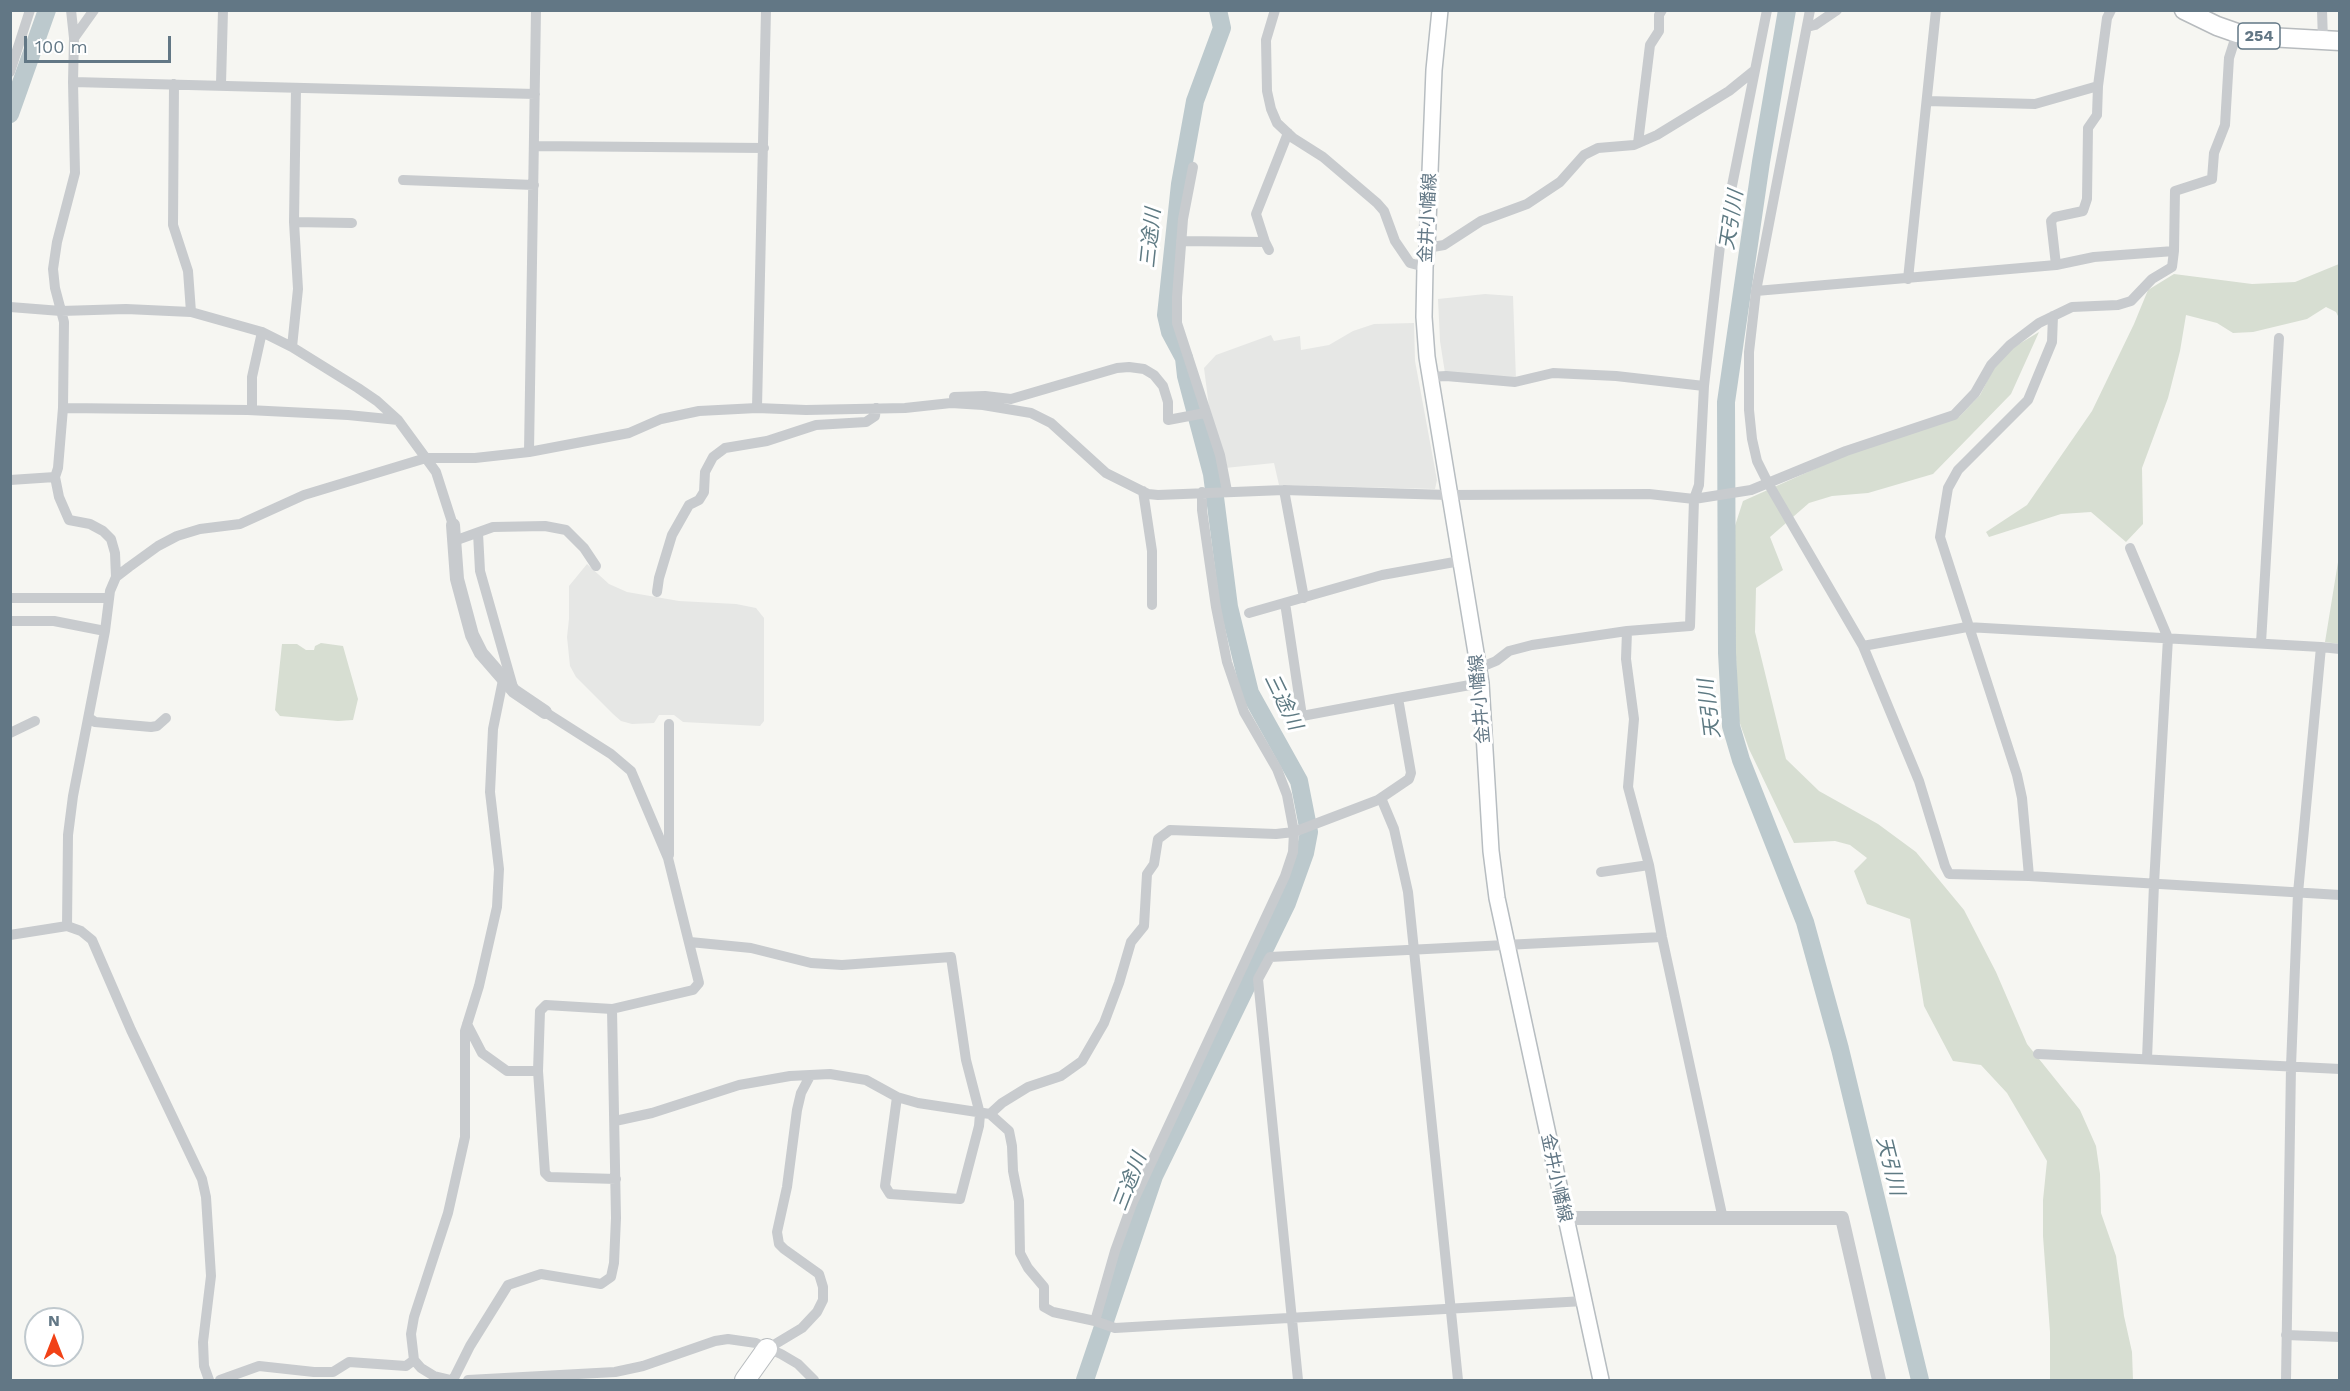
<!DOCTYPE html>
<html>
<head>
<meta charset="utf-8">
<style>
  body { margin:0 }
  #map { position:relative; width:2350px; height:1391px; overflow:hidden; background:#f6f6f2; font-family:"Work Sans",sans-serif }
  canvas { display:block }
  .frame { position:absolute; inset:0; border:12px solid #627785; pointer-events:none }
  .north { position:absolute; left:24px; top:1307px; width:60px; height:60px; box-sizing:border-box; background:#fff; border:2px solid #c0c9ce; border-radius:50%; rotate:0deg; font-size:16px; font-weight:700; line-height:24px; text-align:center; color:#627785 }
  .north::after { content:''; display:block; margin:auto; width:21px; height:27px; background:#f14217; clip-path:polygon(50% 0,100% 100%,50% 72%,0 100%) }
  .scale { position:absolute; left:24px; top:36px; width:147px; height:27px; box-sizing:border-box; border:3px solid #627785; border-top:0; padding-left:8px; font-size:18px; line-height:21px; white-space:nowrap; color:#627785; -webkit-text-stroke:4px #fff; paint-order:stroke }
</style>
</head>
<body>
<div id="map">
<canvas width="2350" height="1391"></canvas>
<div class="frame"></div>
<div class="north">N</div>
<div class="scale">100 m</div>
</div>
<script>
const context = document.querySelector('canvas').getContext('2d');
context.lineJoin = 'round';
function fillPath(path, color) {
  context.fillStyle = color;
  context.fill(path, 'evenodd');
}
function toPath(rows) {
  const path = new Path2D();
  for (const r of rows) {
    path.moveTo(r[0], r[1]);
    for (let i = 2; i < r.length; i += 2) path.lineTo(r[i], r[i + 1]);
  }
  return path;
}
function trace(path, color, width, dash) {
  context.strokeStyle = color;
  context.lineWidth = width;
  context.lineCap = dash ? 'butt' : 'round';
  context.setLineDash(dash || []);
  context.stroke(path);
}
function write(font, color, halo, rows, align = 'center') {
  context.font = font + ' "Work Sans","Noto Sans JP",sans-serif';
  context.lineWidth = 6;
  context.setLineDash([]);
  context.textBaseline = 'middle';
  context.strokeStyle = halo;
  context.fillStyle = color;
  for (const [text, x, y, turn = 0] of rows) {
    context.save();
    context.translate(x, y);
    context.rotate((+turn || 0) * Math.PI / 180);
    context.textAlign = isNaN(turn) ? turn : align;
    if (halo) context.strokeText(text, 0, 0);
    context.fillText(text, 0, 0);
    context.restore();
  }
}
const built = toPath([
  [1485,294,1513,296,1516,380,1445,373,1440,341,1438,299],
  [1414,323,1415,361,1437,480,1435,489,1279,485,1274,463,1225,468,1209,407,1204,368,1216,355,1271,335,1274,341,1300,336,1301,350,1329,345,1353,331,1374,324],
  [587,564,609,584,627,592,679,601,736,604,756,608,764,618,764,721,760,726,683,722,674,715,659,715,654,723,632,724,621,721,613,714,576,677,570,666,567,637,569,619,569,586]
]);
const green = toPath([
  [2339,264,2339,318,2336,312,2326,307,2307,319,2253,332,2233,333,2217,323,2186,315,2180,351,2168,398,2142,468,2143,524,2126,542,2091,512,2061,514,1989,537,1986,532,2027,505,2092,411,2134,324,2148,290,2174,274,2252,284,2295,282],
  [2039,332,2011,394,1933,474,1868,493,1832,496,1809,503,1770,537,1783,570,1756,588,1755,632,1786,759,1819,791,1878,824,1916,852,1964,910,1996,972,2027,1044,2080,1110,2096,1146,2100,1174,2101,1213,2116,1256,2124,1316,2132,1352,2133,1380,2050,1380,2050,1332,2043,1236,2043,1200,2047,1161,2007,1093,1981,1065,1953,1061,1924,1006,1910,919,1867,904,1854,871,1867,858,1850,845,1835,841,1794,843,1749,749,1738,718,1732,535,1743,501,1848,454,1959,417,1980,395,1995,366,2014,347],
  [2339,556,2339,644,2325,642],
  [321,643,343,646,358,699,353,720,338,721,280,716,275,710,282,644,297,644,306,650,314,650,315,646]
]);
const river = toPath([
  [1787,10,1761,162,1726,402,1727,653,1731,726,1741,760,1805,922,1840,1049,1920,1380],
  [10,114,47,10],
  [1085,1380,1154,1176,1287,903,1305,853,1309,832,1299,781,1250,693,1229,607,1212,474,1186,376,1184,358,1170,332,1166,315,1180,184,1195,101,1222,28,1218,10]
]);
const minor = toPath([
  [71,10,74,38],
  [1275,10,1266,40,1267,91,1271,109,1277,123,1293,138,1323,157,1377,203,1384,211,1395,241,1410,263,1425,267],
  [1810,10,1756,291,1749,352,1749,410,1752,439,1757,461,1768,483,1863,646,1919,781,1945,866,1949,874,2029,876,2340,895],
  [2322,10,2323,41],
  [1807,27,1815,25,1837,10],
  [10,72,30,10],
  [73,82,74,38,94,10],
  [174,84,173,225,188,271,191,312],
  [221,84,223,10],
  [2098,86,2107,18,2111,10],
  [1927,101,2035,104,2098,86,2097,115,2088,128,2087,199,2083,211,2055,217,2051,221,2056,265],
  [1638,143,1650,45,1659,31,1659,15,1662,10],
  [534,146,764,148],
  [1193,167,1183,219,1177,297,1177,323,1220,455,1227,491],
  [403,180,534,185],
  [294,222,352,223],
  [1181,241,1265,242],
  [1427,248,1444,245,1481,221,1527,204,1560,182,1584,155,1598,148,1634,145,1657,135,1729,91,1755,70],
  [1269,250,1265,242,1256,214,1288,133],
  [1908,279,1936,10],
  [1756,291,2056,265,2094,257,2174,251],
  [10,307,61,311,126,309,191,312,262,332,292,347,358,388,377,401,398,420,436,472,453,525],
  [292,347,298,289,294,222,296,88],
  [1430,377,1446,376,1515,382,1553,373,1616,376,1704,386],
  [954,397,985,396,1011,399,1117,368,1129,367,1144,369,1154,375,1163,386,1168,402,1168,420,1205,413],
  [63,408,248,410,348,415,398,420],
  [757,408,766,10],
  [252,410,252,377,262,332],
  [529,452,536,10],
  [10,480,55,477],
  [1284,490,1304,598],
  [1143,491,1152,551,1152,605],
  [1202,492,1202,510,1216,607,1227,662,1244,712,1277,769,1287,795,1294,832,1378,800,1409,779,1411,773,1398,698,1481,683],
  [478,533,480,571,513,687],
  [454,541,493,527,545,526,566,530,584,548,596,566],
  [2130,548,2168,638,2154,884,2147,1059],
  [116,577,115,553,111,539,103,531,90,524,69,520,59,497,55,477,58,468,63,408,64,322,55,288,53,269,57,242,75,173,73,82,535,94],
  [657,592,659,578,672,535,689,505,699,500,704,492,705,472,713,457,725,448,767,441,816,425,866,422,875,416,876,408],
  [10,598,109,598],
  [1285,603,1302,716,1398,698],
  [1249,613,1382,575,1460,561],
  [10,621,54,621,105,631],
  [1627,631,1626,659,1634,719,1628,787,1649,865,1662,937,1723,1219],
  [2261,643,2279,338],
  [1863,646,1967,627,2321,647,2298,893,2291,1066,2286,1380],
  [2321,647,2340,649],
  [1479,668,1496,661,1509,651,1532,645,1627,631,1690,626,1694,499,1699,485,1704,386,1720,246,1767,10],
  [89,718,95,722,151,727,157,726,166,718],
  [10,733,35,721],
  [1381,798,1394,829,1408,892,1458,1380],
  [669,855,669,724],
  [1601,872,1649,865],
  [2029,876,2022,798,2017,775,1940,537,1948,488,1958,470,2028,400,2052,342,2053,316],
  [67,926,68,835,73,796,105,631,110,591,116,577,129,567,158,546,177,536,200,529,240,524,304,495,426,458,475,458,529,452,629,433,661,419,699,411,757,408,806,410,905,408,951,403,983,405,1031,413,1051,423,1106,473,1148,494,1158,495,1284,490,1448,495,1649,494,1694,499,1751,490,1846,451,1954,415,1975,393,1991,365,2010,345,2039,323,2072,307,2118,305,2131,301,2152,279,2172,267,2174,251,2175,191,2212,179,2214,153,2225,125,2229,58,2237,33],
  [10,935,67,926,81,931,92,940,131,1030,202,1179,206,1197,211,1276,203,1342,204,1366,209,1380],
  [690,942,751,948,811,963,842,965,951,957,966,1060,980,1114,979,1126,960,1199,890,1194,885,1186,897,1097],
  [612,1009,546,1005,540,1011,538,1071,545,1173,549,1177,616,1179],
  [467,1024,482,1053,507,1071,538,1071],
  [2038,1054,2340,1069],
  [990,1114,1002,1103,1028,1087,1061,1076,1082,1061,1104,1023,1119,983,1131,942,1144,926,1147,874,1154,864,1158,839,1170,830,1276,834,1294,832,1293,852,1285,876,1132,1204,1115,1251,1095,1321],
  [615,1121,652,1113,739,1085,790,1076,830,1074,866,1080,897,1097,918,1103,990,1114,1009,1131,1012,1146,1013,1171,1019,1201,1020,1253,1028,1268,1044,1287,1044,1307,1053,1312,1095,1321,1115,1328,1584,1301],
  [2286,1335,2340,1337],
  [767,1349,802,1328,817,1312,823,1300,823,1287,819,1274,784,1249,779,1244,777,1232,787,1187,797,1110,801,1093,810,1076],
  [220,1380,259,1366,314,1372,333,1372,349,1362,406,1366,414,1360],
  [451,1380,434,1376,421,1368,414,1360,411,1334,414,1317,448,1213,465,1137,465,1031,479,986,497,907,499,869,490,792,493,729,503,680],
  [453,1380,470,1346,508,1285,541,1274,601,1284,611,1277,614,1263,616,1218,612,1009,693,990,699,983,668,858,631,771,611,754,545,712],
  [468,1380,615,1372,643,1366,715,1341,728,1339,756,1343,781,1354,798,1364,814,1380],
  [1298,1380,1258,979,1270,957,1662,937]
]);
const tertiary = toPath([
  [453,525,457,579,472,635,481,653,514,691,545,712],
  [1565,1218,1842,1218,1879,1380]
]);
const secondary = toPath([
  [1440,10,1434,70,1427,248,1425,267,1424,317,1427,357,1481,683,1491,851,1497,898,1601,1380]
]);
const trunk = toPath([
  [2184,10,2217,26,2237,33,2268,37,2340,41]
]);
const motorway = toPath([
  [745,1380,767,1349]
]);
const shields = [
  [2259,36,42]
];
const shieldNames = [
  ["254",2259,36]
];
const streetNames = [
  ["金井小幡線",1428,218,-87],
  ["金井小幡線",1480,699,-95],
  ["金井小幡線",1556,1178,78]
];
const waterNames = [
  ["天引川",1732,220,-81],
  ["三途川",1151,238,-84],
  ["三途川",1283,702,64],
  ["天引川",1710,709,-97],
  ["天引川",1890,1166,76],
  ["三途川",1130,1182,-69]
];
fillPath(built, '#e6e7e5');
fillPath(green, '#d7ded2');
trace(river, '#bcc9cd', 18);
trace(secondary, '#b7bdc1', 18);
trace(trunk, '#b7bbbe', 21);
trace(motorway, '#b7bbbe', 22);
trace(minor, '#c8cbce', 10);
trace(tertiary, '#c8cbce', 14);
trace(secondary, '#fff', 15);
trace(trunk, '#fff', 18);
trace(motorway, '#fff', 20);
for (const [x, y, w] of shields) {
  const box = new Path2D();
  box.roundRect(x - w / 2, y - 13, w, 26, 4.5);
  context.fillStyle = '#fff';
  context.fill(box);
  trace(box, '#627785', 1.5);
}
write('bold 16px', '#627785', null, shieldNames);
write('18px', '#627785', '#fff', streetNames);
write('italic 20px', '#5e7a83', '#fff', waterNames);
</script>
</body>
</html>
